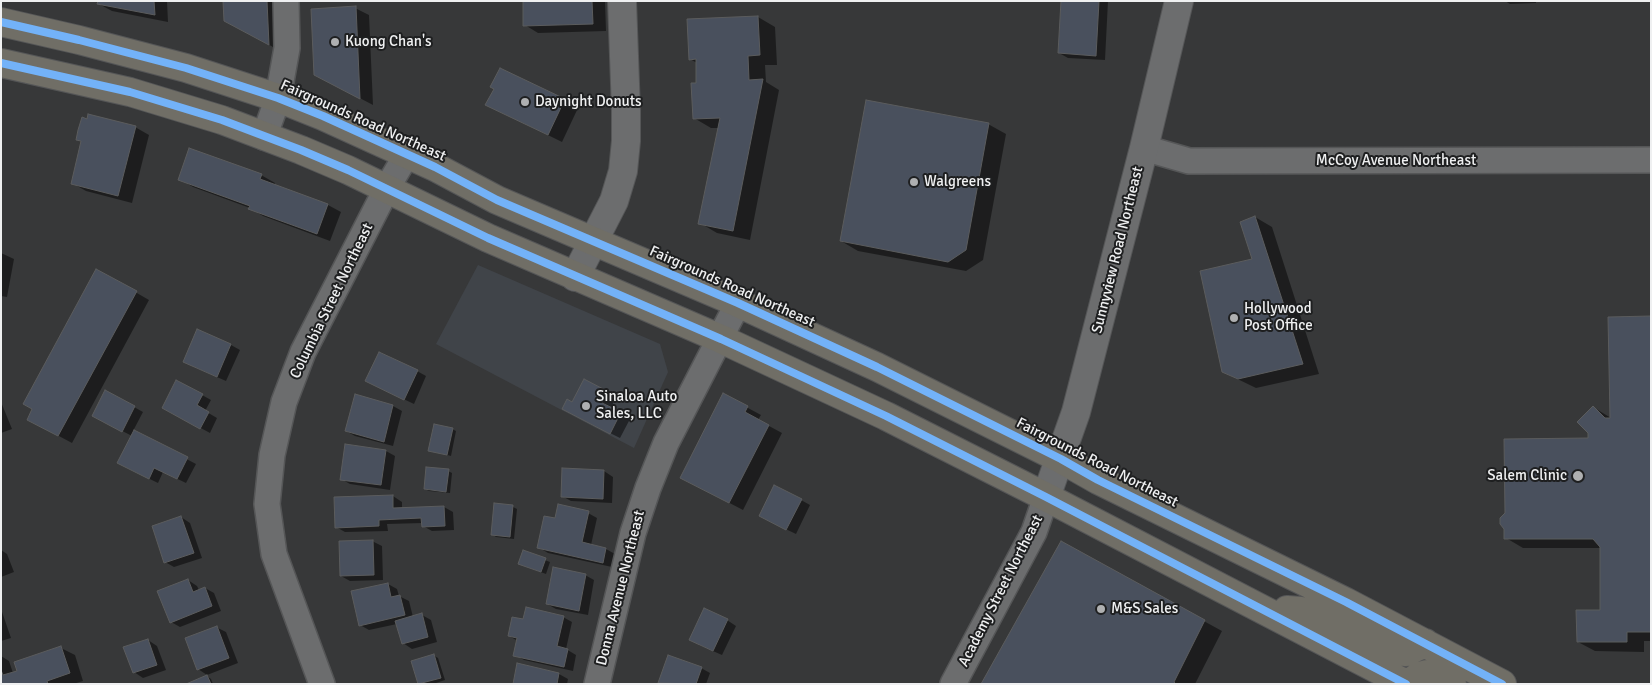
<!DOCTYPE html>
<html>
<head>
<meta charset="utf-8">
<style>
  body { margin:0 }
  #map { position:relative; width:1652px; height:685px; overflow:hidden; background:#373839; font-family:Signika,sans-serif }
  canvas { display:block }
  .frame { position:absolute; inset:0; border:2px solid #eff0f1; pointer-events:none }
</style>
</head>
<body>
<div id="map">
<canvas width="1652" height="685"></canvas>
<div class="frame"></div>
</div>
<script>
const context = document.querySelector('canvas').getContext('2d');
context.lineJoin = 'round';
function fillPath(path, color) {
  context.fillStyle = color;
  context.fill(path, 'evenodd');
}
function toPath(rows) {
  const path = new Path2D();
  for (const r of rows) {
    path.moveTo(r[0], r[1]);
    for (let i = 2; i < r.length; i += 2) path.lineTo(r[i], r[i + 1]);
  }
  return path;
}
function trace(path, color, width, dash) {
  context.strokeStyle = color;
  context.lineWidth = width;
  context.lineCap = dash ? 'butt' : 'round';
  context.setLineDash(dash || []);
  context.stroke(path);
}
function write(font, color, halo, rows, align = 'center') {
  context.font = font + ' Signika,sans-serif';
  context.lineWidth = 4;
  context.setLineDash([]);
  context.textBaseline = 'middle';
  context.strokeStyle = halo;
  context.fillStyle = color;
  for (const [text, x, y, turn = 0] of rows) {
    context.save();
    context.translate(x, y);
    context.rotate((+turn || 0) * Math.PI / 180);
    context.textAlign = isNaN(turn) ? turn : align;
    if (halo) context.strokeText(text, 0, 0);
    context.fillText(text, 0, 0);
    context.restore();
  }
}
const built = toPath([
  [478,265,660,344,668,372,634,448,436,344]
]);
const shadow = toPath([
  [99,1,167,1,168,22,112,11,99,4],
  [224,1,279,1,282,52,239,28],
  [524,1,605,1,606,31,538,33,525,25],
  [1063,1,1108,1,1105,60,1068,58,1059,53],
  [1505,1,1536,1,1536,3,1510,4],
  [355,8,369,15,373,105,329,82],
  [758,17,775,27,777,65,765,65,766,82,779,90,750,240,717,233,700,223,719,128,711,128,694,118,698,84,697,63,690,59],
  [500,69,578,108,562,142,487,105,495,89],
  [988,124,1006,134,983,260,966,271,858,251,841,241],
  [135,127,149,135,132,203,86,191,72,183,82,142,78,139],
  [261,175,275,183,274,185,328,205,341,212,330,241,263,216,250,208,193,187,180,179],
  [1255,217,1272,227,1319,374,1256,388,1223,372,1253,260],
  [1,253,14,259,7,297,1,296],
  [97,270,149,300,72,443,42,427,34,409],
  [1651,318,1651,641,1644,641,1644,652,1595,651,1578,642,1602,611,1601,548,1523,548,1506,538,1589,440,1593,407,1611,418],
  [231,345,240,350,226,381,194,367],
  [417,371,426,376,414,404,376,386],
  [584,380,615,398,611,408,630,419,620,438,572,414,573,404],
  [202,395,211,400,205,411,217,418,210,433,173,413],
  [724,395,761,415,758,420,782,433,743,510,695,485],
  [356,396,393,406,402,411,393,446,355,436,346,431],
  [1,402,12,429,1,433],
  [134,407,143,412,133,431,196,464,186,483,163,472,158,483,127,468,132,436,103,421],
  [452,429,456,431,451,456,430,450],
  [386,451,395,456,390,490,350,484,341,479],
  [448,471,452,473,450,493,429,491,425,489],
  [604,471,613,477,612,503,571,501,562,496],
  [393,496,402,502,402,509,444,507,453,512,454,530,432,531,423,526,423,523,387,524,388,531,345,532,336,527],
  [801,500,810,505,796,534,769,521],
  [495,505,513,507,517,509,514,539,496,537,492,534],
  [588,513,597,518,591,545,606,549,615,554,612,567,548,553,538,547,555,520],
  [181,517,190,523,202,558,174,567,165,562],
  [372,541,382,546,383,580,350,581,341,576],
  [1061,543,1222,631,1195,684,982,684],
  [1,550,7,554,14,572,1,577],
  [524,552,550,562,546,574,524,566],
  [585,575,594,580,588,615,556,609,547,604],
  [188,580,197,586,199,590,205,588,214,593,221,611,180,627,171,622],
  [388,584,397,589,399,596,409,601,413,617,422,615,431,620,437,642,412,649,403,643,397,624,369,630,360,625],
  [1,609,11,638,1,641],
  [563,617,572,622,566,649,576,655,573,671,524,660,515,655,518,641,509,636,524,621],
  [727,620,736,626,722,655,699,645],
  [216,627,226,632,238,663,207,675,198,669],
  [148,640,157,646,166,670,143,678,134,672],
  [61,648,75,655,83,681,73,684,1,684,1,656,9,661,13,673],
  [433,655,438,658,445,680,433,684,420,684,413,662],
  [518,665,559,674,568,679,567,684,514,684],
  [701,668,710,673,706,684,659,683],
  [207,676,211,679,213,684,189,684]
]);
const building = toPath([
  [98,1,154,1,155,15,97,4,98,1],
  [223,1,267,1,269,45,224,21,223,1],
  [523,1,592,1,593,24,523,26,523,1],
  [1061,1,1099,1,1096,56,1058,53,1061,1],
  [356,6,360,99,314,75,311,9,356,6],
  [758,16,760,55,748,56,749,80,763,79,733,231,698,224,720,118,693,119,691,83,696,83,696,59,689,60,687,19,758,16],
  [500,68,565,99,548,135,485,105,494,89,490,87,500,68],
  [866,100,989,123,966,250,948,262,840,241,866,100],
  [88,114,136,126,118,196,71,184,81,141,76,140,78,130,82,117,87,119,88,114],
  [189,148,262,174,260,179,328,204,317,234,248,209,250,206,178,180,189,148],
  [1255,216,1303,364,1238,379,1222,372,1200,271,1252,259,1240,222,1255,216],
  [96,269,137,291,58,436,27,420,32,409,23,404,96,269],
  [1651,316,1651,632,1627,632,1627,642,1577,642,1576,610,1600,610,1600,547,1593,539,1504,539,1504,529,1500,524,1500,518,1505,513,1504,439,1588,438,1588,433,1577,422,1593,406,1605,418,1610,418,1608,317,1651,316],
  [197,329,231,344,217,377,183,362,197,329],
  [379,352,418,370,404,400,365,381,379,352],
  [584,379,607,391,602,403,621,412,610,434,562,409,567,399,572,402,584,379],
  [176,380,203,394,197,405,209,412,200,429,162,408,176,380],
  [105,390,135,406,122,432,92,416,105,390],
  [723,393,748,406,745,412,769,425,729,503,680,478,723,393],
  [355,394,393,405,384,442,345,431,355,394],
  [434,424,453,428,447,455,428,451,434,424],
  [134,430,188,457,177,479,154,468,149,479,117,463,134,430],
  [345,444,386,450,381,485,340,480,345,444],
  [426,467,449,469,446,492,424,489,426,467],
  [562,468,604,470,603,499,561,497,562,468],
  [774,485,802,499,786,530,759,516,774,485],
  [393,495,393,508,444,506,445,526,422,527,421,518,379,520,379,526,335,528,334,497,393,495],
  [494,503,513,505,510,537,491,535,494,503],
  [558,504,589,511,582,542,606,548,603,563,537,548,544,516,555,518,558,504],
  [181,516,194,553,164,563,152,526,181,516],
  [373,540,374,575,340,576,339,541,373,540],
  [1061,541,1205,620,1174,682,1176,684,981,684,1061,541],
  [523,550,546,558,541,572,518,564,523,550],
  [553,567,586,574,579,611,546,604,553,567],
  [188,579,193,592,205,587,212,606,170,623,157,591,188,579],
  [388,583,391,597,400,595,405,615,359,626,351,591,388,583],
  [526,607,564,616,557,646,568,649,564,667,513,656,517,638,508,636,512,617,523,619,526,607],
  [704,608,728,619,713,651,689,640,704,608],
  [422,613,428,637,402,644,395,621,422,613],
  [217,626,229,658,197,670,185,638,217,626],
  [148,639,157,665,133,673,123,647,148,639],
  [61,646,70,673,47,681,48,684,1,684,1,670,3,675,17,671,14,662,61,646],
  [434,654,441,678,418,684,411,661,434,654],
  [668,655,702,667,696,684,658,683,668,655],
  [517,663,559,673,557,684,513,684,517,663],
  [207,675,211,684,186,684,207,675]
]);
const street = toPath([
  [264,137,278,98,287,48,286,1],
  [1144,148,1189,161,1651,160],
  [322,684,274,554,267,504,272,455,284,402,303,352,387,188,407,154],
  [597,684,633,533,648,488,666,443,738,303],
  [953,684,1034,532,1046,497]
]);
const secondary = toPath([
  [575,277,614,201,623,171,626,141,626,111,622,1],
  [1046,497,1076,412,1144,148,1179,1]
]);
const primary = toPath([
  [1,22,79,40,186,68,278,98,323,116,435,167,497,200,738,303,877,367,1061,459,1098,480,1346,602,1502,684],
  [1,63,130,92,222,120,301,150,348,170,488,238,721,339,886,416,1046,497,1406,684],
  [1287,610,1301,611,1314,615,1395,651,1406,652,1425,643],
  [1409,684,1419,676,1427,674,1452,684]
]);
const cycleway = toPath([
  [1,22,79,40,186,68,278,98,323,116,435,167,497,200,738,303,877,367,1061,459,1098,480,1346,602,1502,684],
  [1,63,130,92,222,120,301,150,348,170,488,238,721,339,886,416,1046,497,1406,684]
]);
const markers = [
  [335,42,5,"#afb0b1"],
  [525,102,5,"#afb0b1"],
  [914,182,5,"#afb0b1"],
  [1234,318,5,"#afb0b1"],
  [586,406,5,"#afb0b1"],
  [1578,476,6,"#afb0b1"],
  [1101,609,5,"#afb0b1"]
];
const poiNames = [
  ["Kuong Chan's",345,42],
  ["Daynight Donuts",535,102],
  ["Walgreens",924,182],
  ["Hollywood",1244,309],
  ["Post Office",1244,326],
  ["Sinaloa Auto",596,397],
  ["Sales, LLC",596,414],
  ["Salem Clinic",1567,476,"right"],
  ["M&S Sales",1111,609]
];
const streetNames = [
  ["Fairgrounds Road Northeast",363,121,24],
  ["McCoy Avenue Northeast",1396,161],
  ["Sunnyview Road Northeast",1118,250,-76],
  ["Fairgrounds Road Northeast",732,287,24],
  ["Columbia Street Northeast",332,301,-64],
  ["Fairgrounds Road Northeast",1097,463,27],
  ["Donna Avenue Northeast",621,588,-76],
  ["Academy Street Northeast",1001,591,-63]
];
fillPath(built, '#404449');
fillPath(shadow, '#0007');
fillPath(building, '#49505d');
trace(building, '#5b5c5d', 1);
trace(street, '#555657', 28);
trace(secondary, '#555657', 30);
trace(primary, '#555657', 30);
trace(street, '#6c6d6e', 25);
trace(secondary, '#6c6d6e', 28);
trace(primary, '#706e66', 28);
trace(cycleway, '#73b2f8', 8);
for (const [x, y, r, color] of markers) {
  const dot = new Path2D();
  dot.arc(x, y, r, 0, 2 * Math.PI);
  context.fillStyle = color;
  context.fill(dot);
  trace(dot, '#1e1f20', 2);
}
write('15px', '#eff0f1', '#1e1f20', poiNames, 'left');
write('15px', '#eff0f1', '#1e1f20', streetNames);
</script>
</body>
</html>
